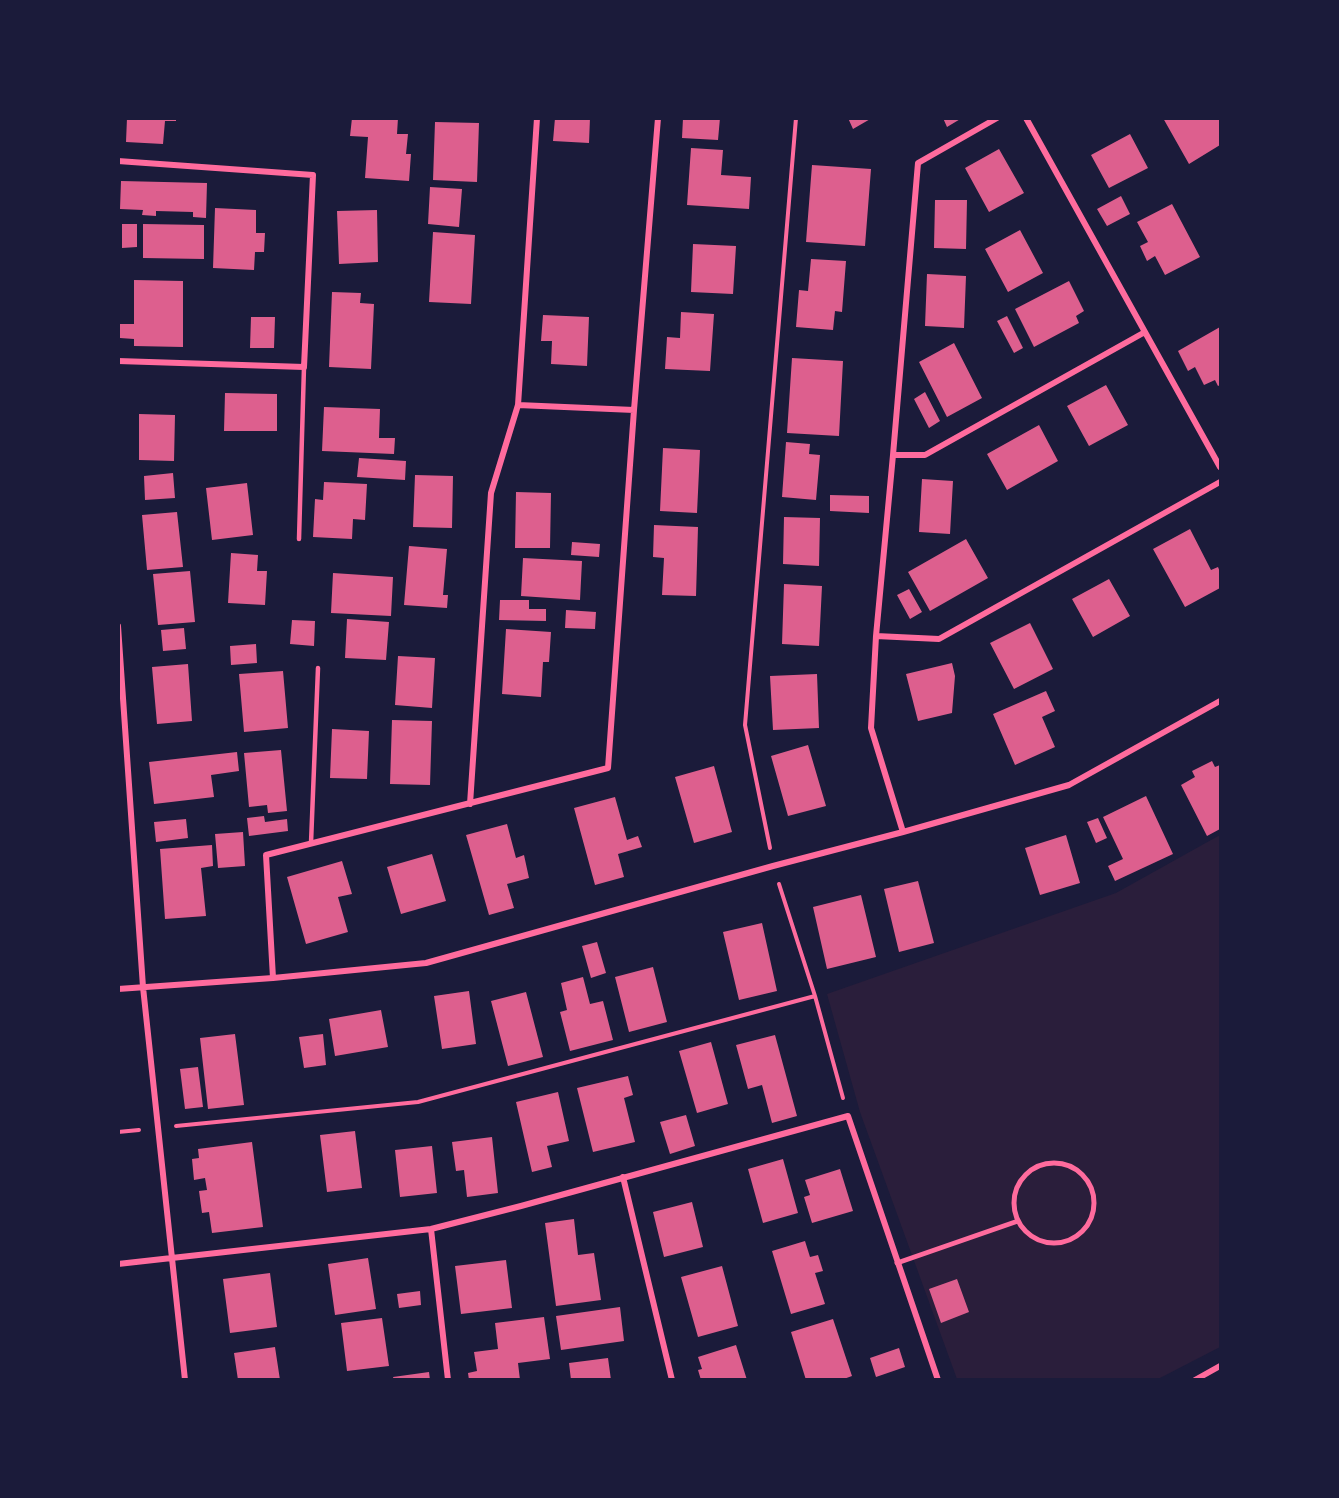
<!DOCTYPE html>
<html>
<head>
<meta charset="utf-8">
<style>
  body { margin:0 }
  #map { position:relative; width:1339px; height:1498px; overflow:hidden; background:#1b1b3a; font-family:"Zilla Slab",serif }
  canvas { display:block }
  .frame { position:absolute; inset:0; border:120px solid #1b1b3a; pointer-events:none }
</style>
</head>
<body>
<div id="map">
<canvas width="1339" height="1498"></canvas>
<div class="frame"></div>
</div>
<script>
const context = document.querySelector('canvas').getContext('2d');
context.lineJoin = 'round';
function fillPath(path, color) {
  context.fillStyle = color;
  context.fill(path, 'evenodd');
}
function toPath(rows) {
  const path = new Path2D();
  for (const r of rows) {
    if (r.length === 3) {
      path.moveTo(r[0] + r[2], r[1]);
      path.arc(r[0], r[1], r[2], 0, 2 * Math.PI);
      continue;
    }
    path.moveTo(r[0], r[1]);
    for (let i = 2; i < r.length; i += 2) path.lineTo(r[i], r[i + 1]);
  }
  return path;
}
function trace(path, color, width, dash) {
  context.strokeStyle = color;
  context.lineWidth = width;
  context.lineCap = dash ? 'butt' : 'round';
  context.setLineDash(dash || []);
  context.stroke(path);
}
const green = toPath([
  [1220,835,1220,1347,1158,1379,957,1379,860,1112,827,994,1116,893]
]);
const building = toPath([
  [127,118,176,118,176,121,165,121,163,144,126,142],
  [352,118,398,118,397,134,408,134,406,154,411,154,409,181,365,178,368,137,350,136],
  [555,118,590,118,589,143,553,141],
  [683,118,720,118,718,140,682,138],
  [848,118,872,118,853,129],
  [943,118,962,118,947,127],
  [1163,118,1220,118,1220,145,1189,164],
  [435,122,479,123,477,182,433,180],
  [1130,134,1148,168,1109,188,1091,155],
  [691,148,723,150,721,175,751,177,749,209,687,205],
  [999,149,1024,193,989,212,965,168],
  [812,165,871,169,865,246,806,242],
  [121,181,207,183,206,218,193,217,193,212,156,211,156,216,142,215,143,210,120,209],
  [430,187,462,189,459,227,428,224],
  [1121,196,1130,214,1107,226,1097,209],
  [935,200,967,200,966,249,934,248],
  [1172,204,1200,257,1165,275,1155,256,1147,261,1140,246,1148,242,1137,222],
  [215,208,256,210,256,233,265,233,264,252,255,252,254,270,213,268],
  [377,210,378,262,339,264,337,211],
  [122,224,137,224,137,247,122,248],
  [143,224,204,225,204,259,143,258],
  [1020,230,1043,273,1008,292,985,249],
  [433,232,475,235,471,304,429,302],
  [693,244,736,246,733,294,691,292],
  [811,259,846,261,842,312,835,311,833,330,796,327,799,290,808,291],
  [927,274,966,276,964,328,925,326],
  [134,280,183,281,183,347,134,346,134,339,120,338,120,324,134,324],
  [1069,281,1084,311,1076,316,1079,323,1034,347,1015,309],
  [332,292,361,293,360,303,374,304,371,369,329,367],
  [681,312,714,314,710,371,665,369,667,337,680,338],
  [543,315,589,317,587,366,551,364,552,341,541,341],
  [1007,316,1023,348,1014,353,997,321],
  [251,317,275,317,274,348,250,348],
  [1220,327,1220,385,1218,386,1215,380,1204,385,1195,367,1188,371,1178,351],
  [954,343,982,398,947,417,919,362],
  [792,358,843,361,839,436,787,433],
  [1106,385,1128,425,1089,446,1067,406],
  [925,392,940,421,929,428,914,399],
  [225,393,277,394,277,431,224,431],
  [324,407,380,409,379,438,395,438,394,454,322,451],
  [139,414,175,415,174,461,139,460],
  [1039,425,1058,461,1007,490,987,454],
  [786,442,810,444,809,454,820,455,816,500,782,497],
  [663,448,700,450,697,513,660,511],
  [359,458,406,461,405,480,357,477],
  [173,473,175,498,145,500,144,476],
  [415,475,453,476,452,528,413,527],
  [922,479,953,481,950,534,919,532],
  [324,482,367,484,365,520,353,519,352,539,313,537,315,499,323,500],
  [247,483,253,535,212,540,206,488],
  [516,492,551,493,550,548,515,548],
  [830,495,869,496,869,513,830,511],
  [177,512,183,567,147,570,142,515],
  [784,517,820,518,819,566,783,564],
  [654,525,698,527,696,596,662,595,664,558,653,557],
  [1190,529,1211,570,1218,567,1220,572,1220,588,1185,607,1153,549],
  [966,539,988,578,930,611,908,572],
  [572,542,600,544,599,557,571,555],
  [409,546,447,549,443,595,448,595,447,608,404,605],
  [231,553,258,555,257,571,267,571,265,605,228,603],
  [523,558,582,561,580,600,521,596],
  [190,571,195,622,158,625,153,574],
  [333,573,393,577,391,616,331,613],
  [1109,579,1130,616,1093,637,1072,599],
  [784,584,822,586,819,646,782,644],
  [909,589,922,612,910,619,897,595],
  [500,600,529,600,529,609,546,609,546,621,499,620],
  [566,610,596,612,595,629,565,628],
  [347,619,389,622,386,660,345,658],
  [292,620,315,621,314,646,290,644],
  [1030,623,1053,669,1014,689,990,643],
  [184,628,186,649,163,651,161,630],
  [506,629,551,632,549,662,543,662,541,697,502,694],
  [256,644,257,663,231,665,230,646],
  [398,656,435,658,432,708,395,705],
  [952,663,955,676,952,713,918,721,906,674],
  [188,664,192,721,157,724,152,667],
  [283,671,288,728,244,732,239,674],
  [817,674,819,728,773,730,770,676],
  [1046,691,1055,711,1042,717,1055,747,1015,765,993,714],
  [392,720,432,721,430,785,390,784],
  [332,729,369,731,367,779,330,778],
  [808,745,826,806,788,816,771,756],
  [281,750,287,811,268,813,267,805,249,807,244,753],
  [237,752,239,771,211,775,214,797,154,804,149,762],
  [1212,761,1215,767,1220,765,1220,829,1207,836,1181,785,1195,777,1192,771],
  [714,766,732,832,694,843,675,777],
  [1146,796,1173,854,1115,881,1108,866,1123,859,1103,817],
  [615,797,627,840,638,836,642,847,618,854,624,877,595,885,574,808],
  [264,816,265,822,287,819,288,831,249,836,247,818],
  [1098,818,1107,838,1096,843,1087,822],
  [186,819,188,838,156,842,154,822],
  [507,824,516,858,524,855,529,878,507,884,514,908,489,915,466,835],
  [243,832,245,866,218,868,215,834],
  [1066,835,1080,883,1040,895,1025,848],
  [212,845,213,866,201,868,206,916,165,919,160,849],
  [432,854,446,901,401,914,387,867],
  [342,861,352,894,338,897,348,932,306,944,287,877],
  [918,881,934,943,899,952,884,889],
  [861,895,876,957,827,969,813,907],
  [762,923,777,991,739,1000,723,932],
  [597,942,606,973,591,978,582,946],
  [653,967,667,1022,629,1032,615,977],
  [583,977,590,1004,603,1001,613,1040,570,1051,560,1012,567,1010,561,983],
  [469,991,476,1044,442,1049,434,996],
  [526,992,543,1057,508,1066,491,1001],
  [381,1010,388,1047,335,1056,329,1019],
  [235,1034,244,1105,208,1109,200,1038],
  [323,1034,326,1065,304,1068,299,1037],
  [775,1035,797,1116,772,1123,762,1085,748,1089,736,1045],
  [711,1042,728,1104,697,1113,679,1051],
  [198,1067,203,1107,185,1109,180,1069],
  [628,1076,633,1095,624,1098,635,1142,593,1152,577,1088],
  [558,1092,569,1141,547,1146,552,1167,532,1172,516,1102],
  [686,1115,695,1146,670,1154,660,1122],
  [355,1131,362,1188,327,1192,320,1135],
  [492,1137,498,1193,467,1197,464,1170,456,1171,452,1142],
  [252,1142,263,1227,212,1233,209,1212,202,1213,199,1191,207,1190,205,1178,194,1180,192,1159,199,1158,198,1149],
  [432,1146,437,1193,400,1197,395,1150],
  [783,1159,798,1213,763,1223,748,1169],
  [840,1169,853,1211,812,1223,804,1197,810,1195,805,1180],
  [692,1202,703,1247,664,1257,653,1212],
  [574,1219,578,1255,594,1253,601,1300,556,1306,545,1223],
  [805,1241,810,1257,818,1255,823,1271,815,1273,825,1304,791,1314,772,1251],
  [368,1258,376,1309,335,1315,328,1264],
  [506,1260,512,1308,461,1314,455,1266],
  [722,1266,738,1326,698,1337,681,1277],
  [270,1273,277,1327,230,1333,223,1279],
  [957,1279,969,1312,941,1323,929,1289],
  [420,1291,421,1305,399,1308,397,1294],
  [620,1307,624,1341,561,1350,556,1316],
  [544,1317,550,1359,518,1363,520,1380,469,1380,468,1373,477,1371,474,1352,498,1349,495,1323],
  [382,1318,389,1366,347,1371,341,1323],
  [833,1319,852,1376,841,1380,806,1380,791,1332],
  [736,1345,747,1380,701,1380,698,1370,702,1369,698,1357],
  [275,1347,280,1380,238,1380,234,1353],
  [899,1348,905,1367,876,1377,870,1358],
  [608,1358,611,1380,571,1380,569,1363],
  [429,1372,430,1380,394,1380,393,1377]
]);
const path = toPath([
  [770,848,745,725,796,118],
  [779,884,815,996,843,1098],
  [176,1126,418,1102,815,996],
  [118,1132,139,1130]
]);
const service = toPath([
  [299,539,304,367],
  [311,843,318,668]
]);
const pedestrian = toPath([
  [1054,1203,40],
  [897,1263,1018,1221]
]);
const minor = toPath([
  [1026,118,1220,467],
  [118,161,313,175,304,367,118,361],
  [518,405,634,410],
  [893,455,925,455,1145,332],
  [118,626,143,987,185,1380],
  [876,636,939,639,1220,482],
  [470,804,491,493,518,405,537,118],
  [903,832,871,728,876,636,893,455,918,163,997,118],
  [273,978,266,855,608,768,634,410,658,118],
  [118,989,273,978,426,963,773,866,903,832,1069,785,1220,701],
  [623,1177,672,1380],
  [431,1229,448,1380],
  [118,1264,431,1229,521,1206,848,1116,938,1380],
  [1195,1380,1220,1366]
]);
fillPath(green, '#2a1e3b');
fillPath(building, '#dd5f8e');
trace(path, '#ff6b9d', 4);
trace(service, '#ff6b9d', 4.5);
trace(pedestrian, '#ff6b9d', 5);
trace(minor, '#ff6b9d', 6);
</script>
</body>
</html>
